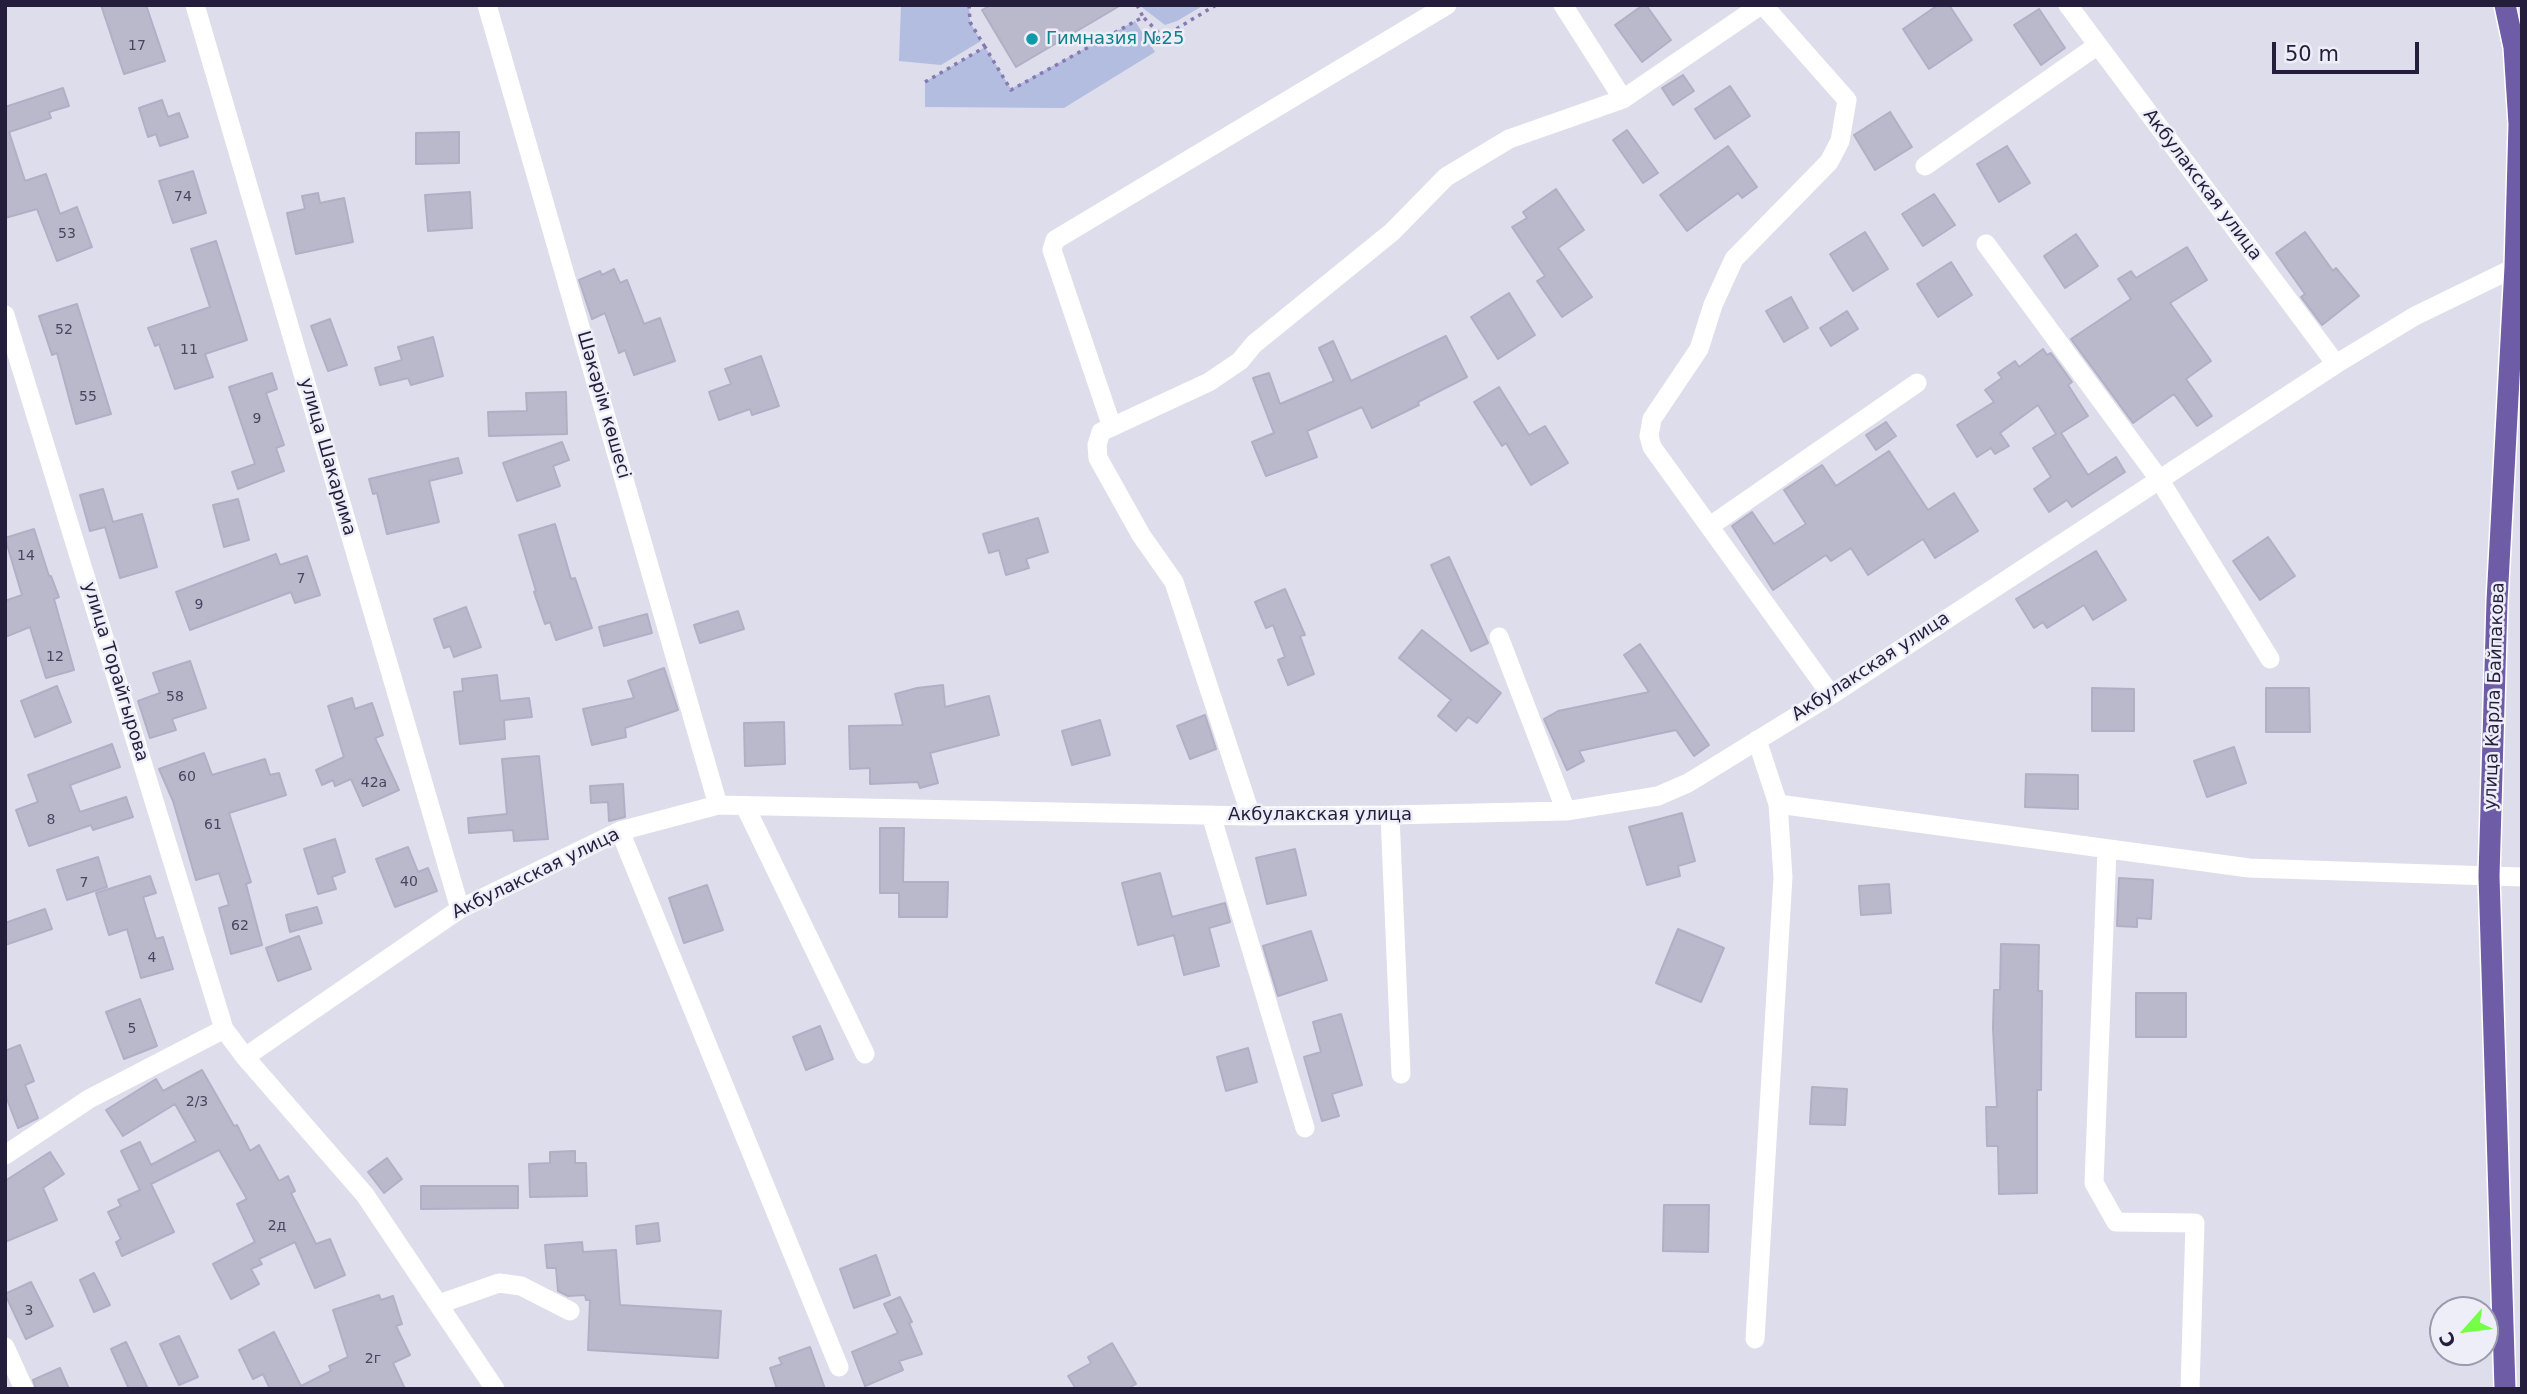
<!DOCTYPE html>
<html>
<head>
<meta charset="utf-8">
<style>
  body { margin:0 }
  #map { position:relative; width:2527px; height:1394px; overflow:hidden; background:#deddeb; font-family:"DejaVu Sans",sans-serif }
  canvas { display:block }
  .frame { position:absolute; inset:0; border:7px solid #241d3c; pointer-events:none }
  .north { position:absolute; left:2429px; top:1296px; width:70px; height:70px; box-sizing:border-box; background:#eeeef8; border:2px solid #9d9aad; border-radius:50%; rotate:242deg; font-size:19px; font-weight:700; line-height:28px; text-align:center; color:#241d3c }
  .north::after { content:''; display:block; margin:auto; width:24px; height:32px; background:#75ff47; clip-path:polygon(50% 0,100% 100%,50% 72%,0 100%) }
  .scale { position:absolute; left:2272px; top:42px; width:147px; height:32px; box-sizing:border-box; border:4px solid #241d3c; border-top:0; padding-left:9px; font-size:21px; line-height:24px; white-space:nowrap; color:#241d3c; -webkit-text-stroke:5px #eeeef8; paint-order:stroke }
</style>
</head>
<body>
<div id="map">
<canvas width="2527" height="1394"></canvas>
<div class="frame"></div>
<div class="north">С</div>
<div class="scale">50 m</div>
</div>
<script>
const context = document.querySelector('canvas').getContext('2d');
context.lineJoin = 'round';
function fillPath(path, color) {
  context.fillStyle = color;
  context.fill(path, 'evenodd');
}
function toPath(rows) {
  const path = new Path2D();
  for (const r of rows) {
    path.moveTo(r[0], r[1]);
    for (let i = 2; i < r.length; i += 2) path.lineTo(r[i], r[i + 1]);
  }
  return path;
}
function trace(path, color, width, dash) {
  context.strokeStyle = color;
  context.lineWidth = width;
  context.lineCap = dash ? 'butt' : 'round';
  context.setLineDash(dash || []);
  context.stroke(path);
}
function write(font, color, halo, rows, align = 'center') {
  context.font = font + ' "DejaVu Sans",sans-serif';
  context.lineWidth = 5;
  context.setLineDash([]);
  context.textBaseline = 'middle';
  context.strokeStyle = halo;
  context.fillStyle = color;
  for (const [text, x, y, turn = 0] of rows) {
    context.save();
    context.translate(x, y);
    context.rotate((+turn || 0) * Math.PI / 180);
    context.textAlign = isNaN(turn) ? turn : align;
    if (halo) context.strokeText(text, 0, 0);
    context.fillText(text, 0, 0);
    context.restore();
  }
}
const green = toPath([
  [901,5,969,5,970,22,981,41,941,65,899,61],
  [1139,5,1204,5,1177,21,1165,25],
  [1135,21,1155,52,1064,108,925,107,925,82,985,47,1011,89]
]);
const building = toPath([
  [101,5,146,5,165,61,124,74,101,5],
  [991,5,1121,5,1016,67,982,10,991,5],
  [1643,5,1646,5,1671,40,1642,62,1615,25,1643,5],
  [1938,5,1949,5,1972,40,1929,69,1903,29,1938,5],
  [2039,9,2065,48,2041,65,2014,25,2039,9],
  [1683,75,1694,91,1673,105,1662,88,1683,75],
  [1730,86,1750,116,1715,139,1695,109,1730,86],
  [63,88,69,106,49,112,51,118,9,132,25,181,46,174,60,214,77,207,92,247,57,261,37,209,5,218,5,107,63,88],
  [162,100,168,117,179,113,188,137,160,146,156,134,148,137,139,108,162,100],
  [1890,112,1912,147,1875,170,1854,135,1890,112],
  [1627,130,1658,173,1643,183,1613,140,1627,130],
  [459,132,459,163,416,164,416,133,459,132],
  [1728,146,1757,187,1742,198,1738,193,1687,231,1660,195,1728,146],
  [2007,146,2030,183,1999,202,1977,164,2007,146],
  [193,171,206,213,173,223,159,181,193,171],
  [1556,189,1584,230,1558,248,1592,297,1562,317,1537,281,1545,276,1512,227,1527,218,1523,212,1556,189],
  [470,192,472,228,428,231,425,195,470,192],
  [318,193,320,203,344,198,353,242,296,254,287,213,305,209,302,196,318,193],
  [1934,194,1955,225,1923,246,1902,214,1934,194],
  [1865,232,1888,269,1853,291,1830,254,1865,232],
  [2305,232,2333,271,2336,268,2359,296,2322,325,2301,297,2305,294,2276,253,2305,232],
  [2076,234,2098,266,2065,288,2044,256,2076,234],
  [216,241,247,340,205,354,213,377,175,389,159,344,155,346,148,328,210,307,191,249,216,241],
  [2187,247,2207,280,2170,303,2211,361,2186,379,2212,416,2197,426,2174,394,2133,423,2071,339,2131,299,2118,279,2131,271,2136,278,2187,247],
  [1951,262,1972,295,1938,317,1917,284,1951,262],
  [614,269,620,283,627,280,644,324,660,318,675,361,634,375,625,350,619,353,605,313,592,319,579,280,600,271,602,275,614,269],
  [1509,293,1535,335,1498,359,1471,317,1509,293],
  [1791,297,1808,328,1784,342,1766,311,1791,297],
  [77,304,111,414,76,424,57,353,52,355,39,316,77,304],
  [1847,311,1858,329,1831,346,1820,328,1847,311],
  [330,319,347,365,328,371,311,326,330,319],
  [1446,336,1467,377,1418,402,1419,405,1372,428,1362,407,1307,431,1317,457,1266,476,1252,442,1274,433,1253,378,1269,373,1280,404,1334,381,1319,348,1333,341,1351,381,1446,336],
  [433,337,443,376,411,385,408,378,380,385,375,368,402,360,398,347,433,337],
  [2043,349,2047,355,2051,353,2072,382,2068,385,2088,416,2061,433,2088,475,2116,457,2125,472,2072,507,2067,500,2049,512,2034,489,2051,477,2033,448,2056,434,2038,405,2000,433,2009,446,1995,454,1991,448,1977,457,1957,425,1994,402,1985,390,2002,378,1998,373,2015,361,2019,367,2043,349],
  [761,356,779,406,752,415,750,409,719,420,709,392,731,384,725,369,761,356],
  [272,373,277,389,266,393,284,445,276,448,284,471,238,489,232,472,255,464,229,387,272,373],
  [1499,387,1529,435,1545,426,1568,463,1531,485,1506,443,1502,446,1474,402,1499,387],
  [566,392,567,434,489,436,488,412,527,411,526,393,566,392],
  [1886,422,1896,436,1876,450,1866,435,1886,422],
  [562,442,569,460,553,466,560,486,517,501,503,463,562,442],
  [1889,451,1928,510,1954,493,1978,531,1935,558,1923,539,1868,575,1851,548,1831,561,1826,555,1773,590,1732,526,1752,512,1774,544,1806,524,1784,490,1822,465,1836,486,1889,451],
  [458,458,462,473,429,481,439,522,387,534,377,493,373,494,369,479,458,458],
  [103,489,113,522,142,514,157,567,120,578,105,527,90,531,80,495,103,489],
  [238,499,249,540,224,547,213,505,238,499],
  [1038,518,1048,552,1026,559,1029,568,1006,575,999,550,989,553,983,534,1038,518],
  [555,524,571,579,575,578,592,628,556,640,550,622,545,624,534,592,536,591,519,535,555,524],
  [34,529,49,576,51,576,59,597,54,599,74,670,46,678,30,627,5,637,5,601,22,595,5,538,34,529],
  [2268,537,2295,576,2260,600,2233,561,2268,537],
  [2096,551,2126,600,2093,620,2084,605,2047,628,2043,622,2034,628,2016,599,2096,551],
  [276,554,280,565,307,556,320,595,295,603,291,592,190,630,176,592,276,554],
  [1449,557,1488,643,1471,651,1431,565,1449,557],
  [1285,589,1305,635,1300,636,1314,674,1288,685,1278,660,1285,657,1273,625,1266,628,1255,602,1285,589],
  [466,607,481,647,454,657,450,646,444,648,434,619,466,607],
  [738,611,744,629,700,643,694,625,738,611],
  [647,614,652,633,604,646,599,627,647,614],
  [1422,630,1501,693,1477,723,1468,717,1456,731,1438,716,1451,700,1399,658,1422,630],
  [1640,644,1709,745,1694,756,1676,730,1579,751,1584,761,1567,770,1544,719,1558,711,1649,692,1624,655,1640,644],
  [190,661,206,708,172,719,176,730,150,738,138,701,160,693,153,673,190,661],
  [664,668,678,710,625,728,626,737,592,745,583,709,634,698,628,681,664,668],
  [497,675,500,701,529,698,532,717,504,720,505,739,460,744,454,692,463,691,462,679,497,675],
  [943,685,945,707,989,696,999,735,930,753,938,783,920,788,918,782,870,784,870,768,850,769,849,726,903,725,895,694,917,688,943,685],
  [57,686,71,722,35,737,21,701,57,686],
  [2092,688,2134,689,2134,731,2092,731,2092,688],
  [2266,688,2309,688,2310,732,2266,732,2266,688],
  [352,698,355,709,372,703,383,735,375,738,399,790,363,806,351,779,335,786,333,780,322,785,316,770,344,757,328,706,352,698],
  [1205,715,1216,749,1190,759,1177,726,1205,715],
  [1100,720,1110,755,1072,765,1062,731,1100,720],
  [784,722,785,764,745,766,744,723,784,722],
  [112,744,120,767,70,785,80,812,126,797,133,817,93,830,91,825,29,846,16,810,38,802,28,775,112,744],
  [2234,747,2246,783,2207,797,2194,761,2234,747],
  [204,753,212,775,265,759,270,775,279,773,286,795,229,813,251,882,246,884,262,945,231,954,219,908,229,905,219,873,196,880,173,801,159,769,204,753],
  [539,756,548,839,514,841,513,830,469,833,468,818,507,814,502,759,539,756],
  [2026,774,2078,775,2078,809,2025,807,2026,774],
  [623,784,625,817,609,821,608,802,591,803,590,786,623,784],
  [1682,813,1695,861,1678,866,1680,876,1647,885,1629,827,1682,813],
  [880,828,904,828,903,882,948,882,947,917,899,917,899,893,880,893,880,828],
  [335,839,345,872,332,877,336,889,318,894,304,849,335,839],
  [408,847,418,872,428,868,437,891,395,907,376,859,408,847],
  [1295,849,1306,895,1267,904,1256,858,1295,849],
  [98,857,107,887,67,900,57,870,98,857],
  [1160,873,1172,917,1225,903,1230,922,1209,928,1219,966,1184,975,1174,935,1138,945,1122,883,1160,873],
  [150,876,156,893,143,897,156,939,163,937,173,969,141,978,127,929,109,935,96,893,150,876],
  [2119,878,2153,880,2151,919,2137,918,2137,927,2117,926,2119,878],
  [1889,884,1891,913,1861,915,1859,886,1889,884],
  [707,885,723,930,684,943,669,898,707,885],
  [317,907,322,923,290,932,286,915,317,907],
  [45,909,52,929,5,945,5,923,45,909],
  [1678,929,1724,948,1701,1002,1656,983,1678,929],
  [1311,931,1327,980,1278,996,1263,946,1311,931],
  [299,936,311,969,278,981,266,948,299,936],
  [2001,944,2039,945,2038,991,2042,991,2041,1090,2037,1090,2037,1193,1999,1194,1998,1146,1987,1146,1986,1107,1997,1107,1993,1028,1994,990,2000,990,2001,944],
  [2136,993,2186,993,2186,1037,2136,1037,2136,993],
  [140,999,157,1046,124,1059,106,1012,140,999],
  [1341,1014,1362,1085,1332,1094,1339,1116,1322,1121,1304,1057,1321,1052,1313,1022,1341,1014],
  [820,1026,833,1059,806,1070,793,1037,820,1026],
  [20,1045,34,1081,25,1085,38,1118,18,1128,5,1094,5,1051,20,1045],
  [1248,1048,1257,1082,1226,1091,1217,1057,1248,1048],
  [202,1070,234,1126,237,1125,250,1151,259,1145,279,1181,288,1176,295,1191,291,1193,316,1244,330,1239,345,1275,315,1288,295,1242,259,1259,262,1264,251,1269,259,1284,231,1299,213,1264,255,1242,237,1204,247,1199,219,1150,151,1184,174,1232,122,1256,116,1242,121,1239,108,1212,121,1206,118,1200,140,1190,121,1151,140,1142,151,1165,196,1141,175,1104,123,1136,106,1110,156,1079,163,1091,202,1070],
  [1812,1087,1847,1089,1845,1125,1810,1124,1812,1087],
  [575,1151,575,1163,586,1163,587,1196,530,1197,529,1164,550,1163,550,1152,575,1151],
  [50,1152,64,1174,43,1188,57,1220,5,1242,5,1181,50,1152],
  [387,1158,402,1179,384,1193,368,1172,387,1158],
  [421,1186,518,1186,518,1208,421,1209,421,1186],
  [1664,1205,1709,1205,1708,1252,1663,1251,1664,1205],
  [658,1223,660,1241,637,1244,636,1226,658,1223],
  [582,1242,583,1252,616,1250,620,1305,721,1311,718,1358,588,1350,590,1300,586,1300,585,1295,568,1296,558,1291,556,1268,547,1268,545,1245,582,1242],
  [876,1255,890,1295,854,1308,840,1269,876,1255],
  [94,1273,110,1305,94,1312,80,1280,94,1273],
  [31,1282,53,1326,26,1339,5,1294,31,1282],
  [379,1295,381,1300,393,1296,402,1324,396,1326,410,1355,393,1363,405,1389,270,1389,263,1374,253,1379,239,1350,274,1332,301,1386,331,1371,329,1366,348,1357,333,1310,379,1295],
  [900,1297,912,1322,909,1323,922,1354,899,1361,903,1370,865,1386,852,1352,898,1333,884,1304,900,1297],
  [179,1336,198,1377,179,1385,160,1344,179,1336],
  [126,1342,148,1389,129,1389,111,1349,126,1342],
  [1112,1343,1136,1384,1127,1389,1076,1389,1068,1376,1091,1363,1088,1357,1112,1343],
  [810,1347,825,1389,777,1389,770,1368,782,1364,779,1358,810,1347],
  [60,1368,69,1389,36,1389,33,1380,60,1368]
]);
const path = toPath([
  [969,5,970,22,985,47],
  [1137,5,1143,17],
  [925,82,985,47,1011,90,1143,17,1163,37,1216,5]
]);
const minor = toPath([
  [195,5,460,909],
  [487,5,718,805],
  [1563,5,1623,99],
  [1763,5,1847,100,1840,141,1829,162,1734,259,1713,305,1699,349,1652,419,1649,436,1652,447,1831,695],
  [2068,5,2336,364],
  [1925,166,2098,45],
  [1986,244,2159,479,2270,659],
  [5,315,224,1029,245,1057,365,1195,495,1389],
  [1112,427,1052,250,1055,240,1447,5],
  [1710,526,1917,383],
  [1499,637,1566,811],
  [1778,804,2249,868,2522,877],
  [745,806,865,1054],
  [1211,815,1305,1128],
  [1390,815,1401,1074],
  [1251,816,1174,582,1141,535,1098,458,1097,445,1101,432,1209,382,1240,361,1254,344,1392,232,1446,177,1509,139,1623,99,1761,5],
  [620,831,839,1367],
  [2107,849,2094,1183,2116,1222,2195,1223,2190,1389],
  [245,1057,460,909,620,831,718,805,1251,816,1390,815,1566,811,1658,796,1688,783,1831,695,2336,364,2415,316,2522,264],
  [5,1155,89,1099,224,1029],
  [439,1304,499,1283,521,1286,570,1311],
  [1755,1339,1783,877,1778,804,1757,740],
  [5,1347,24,1389]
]);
const major = toPath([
  [2505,5,2514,47,2519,124,2515,267,2497,601,2489,876,2505,1389]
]);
const markers = [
  [1032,39,7,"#0f9aa8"]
];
const numberNames = [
  ["17",137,46],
  ["74",183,197],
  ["53",67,234],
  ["52",64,330],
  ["11",189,350],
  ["55",88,397],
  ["9",257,419],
  ["14",26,556],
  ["7",301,579],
  ["9",199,605],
  ["12",55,657],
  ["58",175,697],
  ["60",187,777],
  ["42а",374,783],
  ["8",51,820],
  ["61",213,825],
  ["40",409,882],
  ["7",84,883],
  ["62",240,926],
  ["4",152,958],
  ["5",132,1029],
  ["2/3",197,1102],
  ["2д",277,1226],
  ["3",29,1311],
  ["2г",373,1359]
];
const cultureNames = [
  ["Гимназия №25",1046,39]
];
const streetNames = [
  ["Акбулакская улица",2202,185,53],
  ["Шәкәрім көшесі",603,405,74],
  ["улица Шакарима",327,457,74],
  ["Акбулакская улица",1871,667,-33],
  ["улица Торайгырова",115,672,73],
  ["улица Карла Байпакова",2495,696,-88],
  ["Акбулакская улица",1320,815],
  ["Акбулакская улица",536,874,-26]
];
fillPath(green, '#b3bddf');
fillPath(building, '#bab9cc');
trace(building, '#b1afc5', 2);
trace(major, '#fff', 24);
trace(path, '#857ab3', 3.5, [3.5, 5]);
trace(minor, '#fff', 19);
trace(major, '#6f5ca6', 21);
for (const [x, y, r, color] of markers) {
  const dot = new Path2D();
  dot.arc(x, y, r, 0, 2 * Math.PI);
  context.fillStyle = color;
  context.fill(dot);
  trace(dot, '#eeeef8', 2.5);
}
write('14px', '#4a4460', null, numberNames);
write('18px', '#0d838f', '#eeeef8', cultureNames, 'left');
write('18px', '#241d3c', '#eeeef8', streetNames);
</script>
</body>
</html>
